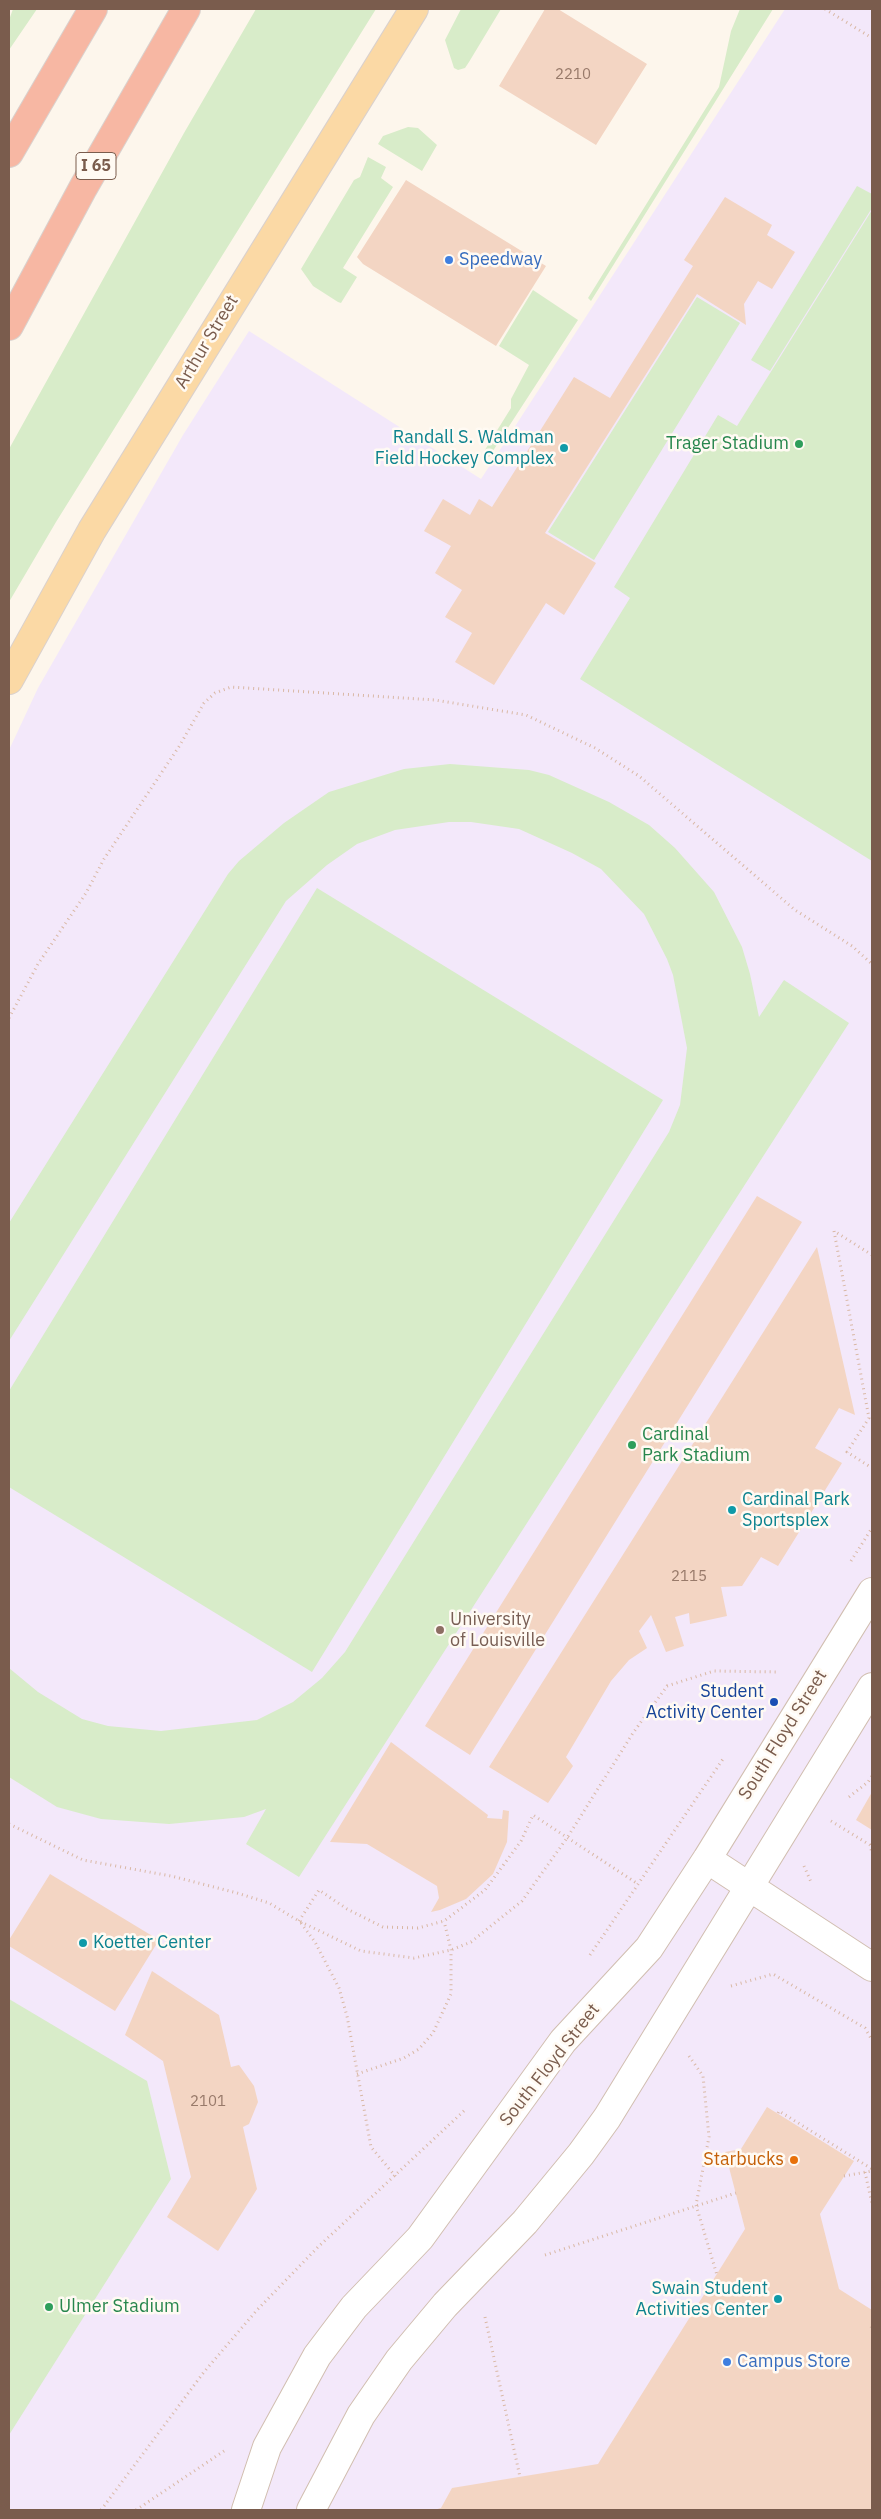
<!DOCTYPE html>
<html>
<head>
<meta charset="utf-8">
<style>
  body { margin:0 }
  #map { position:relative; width:881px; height:2519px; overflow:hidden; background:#fdf6ec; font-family:"IBM Plex Sans",sans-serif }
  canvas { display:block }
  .frame { position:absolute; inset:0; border:10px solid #7a5c4d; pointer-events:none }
</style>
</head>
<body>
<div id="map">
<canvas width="881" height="2519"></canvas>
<div class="frame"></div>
</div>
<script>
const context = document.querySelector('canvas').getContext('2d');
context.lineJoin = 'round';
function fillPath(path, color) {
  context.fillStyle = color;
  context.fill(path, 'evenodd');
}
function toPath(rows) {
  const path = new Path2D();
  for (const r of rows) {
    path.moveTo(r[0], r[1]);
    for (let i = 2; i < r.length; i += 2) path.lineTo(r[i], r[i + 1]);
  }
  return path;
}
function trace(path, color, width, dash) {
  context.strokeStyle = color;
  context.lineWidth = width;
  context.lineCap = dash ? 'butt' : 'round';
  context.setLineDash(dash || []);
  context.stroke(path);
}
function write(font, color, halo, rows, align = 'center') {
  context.font = font + ' "IBM Plex Sans",sans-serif';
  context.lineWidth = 5;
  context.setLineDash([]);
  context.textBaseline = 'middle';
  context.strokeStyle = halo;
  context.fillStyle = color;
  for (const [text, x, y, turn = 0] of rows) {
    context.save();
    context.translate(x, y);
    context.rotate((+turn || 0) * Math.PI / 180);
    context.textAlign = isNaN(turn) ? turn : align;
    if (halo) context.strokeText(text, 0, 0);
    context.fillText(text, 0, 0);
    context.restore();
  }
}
const education = toPath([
  [785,9,872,9,872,2510,9,2510,9,750,38,688,183,435,249,331,481,479]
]);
const green = toPath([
  [13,9,37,9,9,50,9,20],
  [256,9,376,9,56,522,9,602,9,449,184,133],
  [461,9,501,9,469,62,465,68,458,70,454,68,445,40],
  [740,9,773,9,591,301,588,298,719,87,731,31],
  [408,127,418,128,437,145,422,171,378,144,383,136],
  [368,157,386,167,381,178,393,187,343,268,357,277,341,303,338,302,313,286,301,269,354,180,360,177],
  [857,186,872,194,872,208,770,371,751,360],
  [872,210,872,861,580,679,630,598,614,587,718,415,737,426],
  [533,290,578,320,489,457,483,453,511,408,511,399,529,365,499,346],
  [697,297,740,323,594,560,548,532],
  [450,764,529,770,549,775,609,802,649,825,675,848,714,892,742,947,750,974,759,1017,784,980,849,1023,299,1877,246,1844,266,1809,244,1817,169,1824,101,1819,57,1807,9,1777,9,1668,38,1692,82,1719,108,1726,161,1731,257,1720,293,1702,322,1678,345,1652,669,1132,680,1105,687,1048,673,975,667,959,644,914,601,869,572,853,519,829,471,822,449,822,395,830,357,844,327,865,286,901,9,1341,9,1223,228,874,239,861,284,823,329,792,404,769],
  [317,888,663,1100,312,1672,9,1487,9,1391],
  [9,1999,147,2081,171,2179,9,2435]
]);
const building = toPath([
  [545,9,558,9,647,64,596,145,499,86],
  [406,180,546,266,496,346,363,264,357,257],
  [725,197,772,225,767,235,795,252,772,289,758,281,744,304,746,325,697,294,545,533,596,563,564,615,546,603,494,685,455,662,472,633,445,617,462,590,435,573,451,546,424,531,443,499,470,515,479,499,492,507,574,377,610,398,693,266,684,260],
  [757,1196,802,1222,470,1755,425,1726],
  [817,1247,855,1415,839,1408,815,1448,842,1463,778,1566,761,1557,742,1586,721,1587,727,1616,690,1624,689,1613,675,1617,684,1646,666,1652,651,1615,639,1631,647,1648,629,1660,611,1681,566,1757,573,1766,548,1803,489,1767],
  [391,1742,488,1815,487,1818,502,1819,503,1810,509,1811,507,1842,493,1874,466,1899,440,1910,431,1912,439,1898,437,1886,367,1844,330,1842],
  [872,1792,872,1830,856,1820],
  [50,1874,159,1940,115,2011,9,1946,9,1940],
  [152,1971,219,2015,231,2067,239,2065,254,2086,258,2102,249,2124,243,2127,257,2189,218,2251,167,2217,191,2177,163,2061,125,2035],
  [767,2107,854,2161,820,2214,839,2289,872,2310,872,2510,434,2510,441,2508,452,2488,598,2464,745,2229,725,2152,741,2149]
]);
const path = toPath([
  [825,9,872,38],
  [9,1018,38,964,86,893,104,859,180,745,204,703,215,693,231,687,435,700,526,715,595,748,639,776,795,910,852,946,872,964],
  [872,1255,834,1231,869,1418,847,1452,872,1468],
  [851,1561,872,1528],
  [849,1797,868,1782,872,1776],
  [831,1821,870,1845,872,1853],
  [9,1824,83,1860,171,1876,237,1893,269,1903,299,1921,361,1951,414,1958,451,1950,471,1942,522,1901,567,1838,633,1733,667,1686,714,1671,779,1672],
  [804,1866,811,1882],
  [299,1921,319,1890,347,1909,383,1927,418,1928,444,1921,485,1890,521,1841,533,1815,638,1884],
  [301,1923,315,1942,339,1988,347,2016,371,2147,396,2177],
  [590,1955,723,1759],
  [731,1986,773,1974,865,2028,872,2040],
  [689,2056,703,2076,709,2137,696,2205,717,2275],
  [357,2074,404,2058,419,2049,433,2033,451,1994,451,1950,444,1921],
  [778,2113,779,2111,872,2169],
  [865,2172,872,2204],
  [844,2176,872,2171],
  [545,2255,736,2193],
  [485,2317,520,2477],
  [871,2328,872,2326],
  [101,2510,204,2372,257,2310,318,2247,466,2109],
  [136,2510,227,2449]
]);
const minor = toPath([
  [707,1859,872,1967],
  [246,2510,267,2447,317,2356,354,2307,420,2238,563,2041,649,1948,707,1859,872,1592],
  [311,2510,361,2415,399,2360,445,2305,525,2222,581,2154,607,2118,872,1687]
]);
const major = toPath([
  [9,680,92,530,414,9]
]);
const highway = toPath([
  [9,153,93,9],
  [9,326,83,188,186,9]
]);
const markers = [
  [449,260,5,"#3f7fe0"],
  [799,444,5,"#2e9e5b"],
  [564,448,5,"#0f9aa8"],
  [632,1445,5,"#2e9e5b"],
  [732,1510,5,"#0f9aa8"],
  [440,1630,5,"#8d6e63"],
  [774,1702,5,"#1a4fb4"],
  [83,1943,5,"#0f9aa8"],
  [794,2160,5,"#e8710a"],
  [778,2299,5,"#0f9aa8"],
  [49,2307,5,"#2e9e5b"],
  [727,2362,5,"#3f7fe0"]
];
const numberNames = [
  ["2210",573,75],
  ["2115",689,1577],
  ["2101",208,2102]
];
const shields = [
  [96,166,40]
];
const shieldNames = [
  ["I 65",96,166]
];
const shopNames = [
  ["Speedway",459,260],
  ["Campus Store",737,2362]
];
const streetNames = [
  ["Arthur Street",207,342,-59],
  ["South Floyd Street",783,1735,-58],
  ["South Floyd Street",550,2065,-52]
];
const cultureNames = [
  ["Randall S. Waldman",554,438],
  ["Field Hockey Complex",554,459],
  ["Cardinal Park",742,1500,"left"],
  ["Sportsplex",742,1521,"left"],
  ["Koetter Center",93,1943,"left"],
  ["Swain Student",768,2289],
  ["Activities Center",768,2310]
];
const leisureNames = [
  ["Trager Stadium",789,444,"right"],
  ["Cardinal",642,1435],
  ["Park Stadium",642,1456],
  ["Ulmer Stadium",59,2307]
];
const educationNames = [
  ["University",450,1620],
  ["of Louisville",450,1641]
];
const transitNames = [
  ["Student",764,1692],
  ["Activity Center",764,1713]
];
const foodNames = [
  ["Starbucks",784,2160]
];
fillPath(education, '#f3e8fa');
fillPath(green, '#d8ecc9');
fillPath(building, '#f3d5c3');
trace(minor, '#d1beb0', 30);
trace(major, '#dad1cd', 30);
trace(highway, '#dad1cd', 30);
trace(path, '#d9b8a5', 3, [1, 4]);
trace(minor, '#fff', 28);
trace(major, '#fbd9a5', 28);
trace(highway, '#f7b7a3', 28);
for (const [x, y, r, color] of markers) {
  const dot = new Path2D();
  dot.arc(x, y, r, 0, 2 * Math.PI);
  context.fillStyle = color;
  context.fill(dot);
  trace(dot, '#fffaf3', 2);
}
write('15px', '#987a6a', null, numberNames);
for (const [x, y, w] of shields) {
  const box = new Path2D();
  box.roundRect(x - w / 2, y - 13.5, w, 27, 4);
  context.fillStyle = '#fffaf3';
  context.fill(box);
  trace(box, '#7a5c4d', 1);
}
write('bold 16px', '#7a5c4d', null, shieldNames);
write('18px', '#366cbe', '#fffaf3', shopNames, 'left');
write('18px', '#7a5c4d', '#fffaf3', streetNames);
write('18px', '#0d838f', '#fffaf3', cultureNames, 'right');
write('18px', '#27864d', '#fffaf3', leisureNames, 'left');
write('18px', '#785e54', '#fffaf3', educationNames, 'left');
write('18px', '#164399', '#fffaf3', transitNames, 'right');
write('18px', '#c56008', '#fffaf3', foodNames, 'right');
</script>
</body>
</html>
